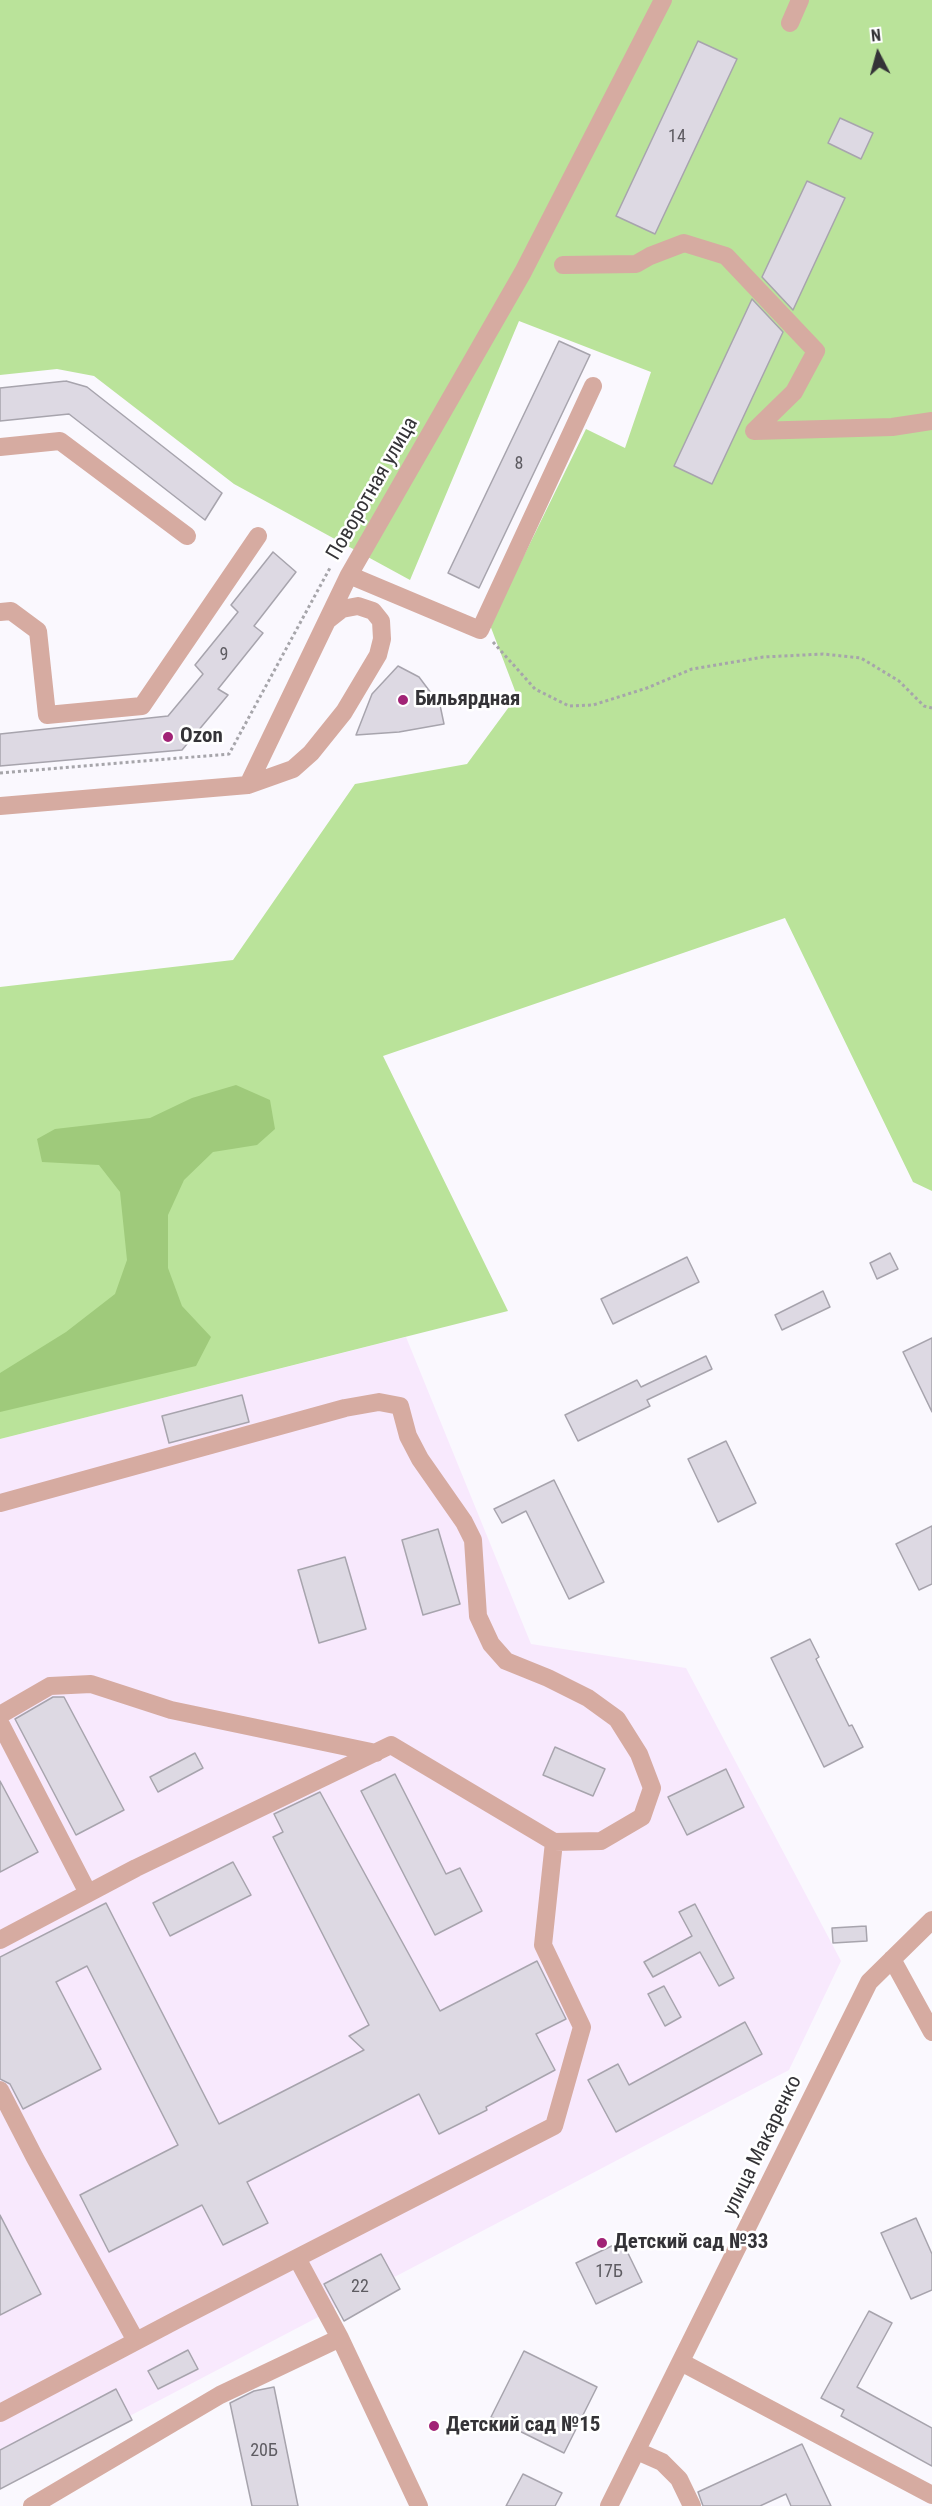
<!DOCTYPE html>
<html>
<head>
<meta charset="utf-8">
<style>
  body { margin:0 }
  #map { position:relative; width:932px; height:2506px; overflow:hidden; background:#faf8fe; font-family:"Roboto Condensed",sans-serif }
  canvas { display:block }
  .north { position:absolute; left:848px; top:24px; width:60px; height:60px; -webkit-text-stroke:4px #fff; paint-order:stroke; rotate:354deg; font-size:16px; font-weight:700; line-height:24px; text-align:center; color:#343337 }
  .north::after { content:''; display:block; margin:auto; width:21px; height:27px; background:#343337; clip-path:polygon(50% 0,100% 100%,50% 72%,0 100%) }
</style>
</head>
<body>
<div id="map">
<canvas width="932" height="2506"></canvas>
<div class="north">N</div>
</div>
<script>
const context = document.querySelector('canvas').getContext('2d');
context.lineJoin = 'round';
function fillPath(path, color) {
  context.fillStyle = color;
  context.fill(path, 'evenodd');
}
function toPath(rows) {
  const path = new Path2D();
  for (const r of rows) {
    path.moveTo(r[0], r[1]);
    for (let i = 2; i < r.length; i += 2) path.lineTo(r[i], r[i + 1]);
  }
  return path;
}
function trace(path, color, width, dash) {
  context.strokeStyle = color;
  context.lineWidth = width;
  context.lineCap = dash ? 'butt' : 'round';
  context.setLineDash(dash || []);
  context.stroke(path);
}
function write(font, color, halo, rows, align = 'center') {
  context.font = font + ' "Roboto Condensed",sans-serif';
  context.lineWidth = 5;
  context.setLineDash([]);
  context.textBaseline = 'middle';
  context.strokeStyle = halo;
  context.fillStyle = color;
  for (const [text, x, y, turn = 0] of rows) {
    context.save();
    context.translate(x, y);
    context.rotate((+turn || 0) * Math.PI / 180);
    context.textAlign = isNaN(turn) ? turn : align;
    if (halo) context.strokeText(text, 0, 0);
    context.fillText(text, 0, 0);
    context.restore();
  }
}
const industrial = toPath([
  [406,1337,531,1644,686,1668,841,1961,789,2070,0,2484,0,1439]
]);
const green = toPath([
  [0,0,932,0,932,1191,913,1182,785,918,383,1056,508,1311,0,1439,0,987,233,960,355,784,467,764,517,696,490,625,586,429,625,448,651,372,519,321,410,580,234,484,94,376,57,369,0,375]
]);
const forest = toPath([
  [236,1085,270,1100,275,1129,257,1145,213,1152,184,1180,168,1215,168,1268,182,1306,211,1337,196,1366,0,1412,0,1373,66,1332,115,1294,127,1260,120,1192,99,1165,42,1162,37,1139,55,1129,150,1118,192,1098]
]);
const building = toPath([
  [698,41,737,59,655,234,616,216,698,41],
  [840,118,873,133,861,159,828,143,840,118],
  [807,181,845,198,793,310,762,277,807,181],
  [752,299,783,332,712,484,674,466,752,299],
  [559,341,590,355,479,588,448,573,559,341],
  [66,381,87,387,222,493,205,520,69,414,0,421,0,388,66,381],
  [273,552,296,572,254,626,263,633,218,689,228,695,182,750,0,766,0,734,168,716,203,674,195,665,238,612,231,605,273,552],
  [398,666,419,677,440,705,444,724,399,732,356,735,372,694,398,666],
  [890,1253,898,1269,877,1279,870,1263,890,1253],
  [687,1257,699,1282,613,1324,601,1299,687,1257],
  [823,1291,830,1307,782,1330,775,1315,823,1291],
  [932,1338,932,1412,903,1352,932,1338],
  [706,1356,712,1369,647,1400,650,1406,578,1441,565,1415,637,1380,641,1387,706,1356],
  [242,1395,249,1422,169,1443,162,1416,242,1395],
  [726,1441,756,1503,718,1522,688,1459,726,1441],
  [554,1480,604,1582,569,1599,526,1511,502,1523,494,1509,554,1480],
  [932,1526,932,1584,919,1590,896,1544,932,1526],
  [438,1529,460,1604,423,1615,402,1540,438,1529],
  [345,1557,366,1629,319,1643,298,1570,345,1557],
  [810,1639,819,1657,816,1659,849,1726,852,1725,863,1747,824,1767,771,1658,810,1639],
  [53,1697,64,1697,124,1810,76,1835,15,1719,53,1697],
  [555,1747,605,1769,593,1796,543,1775,555,1747],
  [195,1753,203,1768,158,1792,150,1777,195,1753],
  [726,1769,744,1807,687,1835,668,1797,726,1769],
  [395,1774,446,1874,460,1868,482,1911,435,1935,361,1791,395,1774],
  [0,1781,38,1852,0,1872,0,1781],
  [320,1792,440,2011,537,1961,566,2019,536,2034,555,2070,486,2107,487,2110,439,2134,419,2094,247,2182,268,2223,223,2245,202,2205,109,2252,80,2195,178,2145,87,1966,56,1982,101,2069,23,2109,10,2084,0,2079,0,1957,106,1903,219,2124,364,2050,349,2036,369,2025,273,1837,283,1832,274,1814,320,1792],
  [233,1862,251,1895,170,1936,153,1903,233,1862],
  [695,1904,734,1978,719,1986,700,1952,653,1977,644,1962,692,1936,679,1912,695,1904],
  [866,1926,867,1941,833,1943,832,1928,866,1926],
  [664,1986,681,2017,665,2026,648,1994,664,1986],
  [745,2022,762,2054,616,2132,588,2080,618,2064,629,2085,745,2022],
  [0,2215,41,2294,0,2315,0,2215],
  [916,2218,932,2254,932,2290,911,2299,881,2233,916,2218],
  [622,2241,642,2282,596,2304,576,2263,622,2241],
  [381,2254,400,2289,344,2321,324,2284,381,2254],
  [869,2311,892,2323,857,2387,932,2428,932,2466,841,2416,844,2410,821,2398,869,2311],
  [188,2350,198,2369,158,2389,148,2371,188,2350],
  [524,2351,597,2387,564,2453,491,2417,524,2351],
  [274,2387,298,2506,252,2506,230,2403,254,2391,274,2387],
  [116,2389,132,2420,0,2489,0,2450,116,2389],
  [802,2444,831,2506,791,2506,786,2494,760,2506,703,2506,698,2492,802,2444],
  [523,2474,562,2493,555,2506,506,2506,523,2474]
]);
const path = toPath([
  [493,642,535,689,569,706,593,705,647,688,692,669,763,657,823,654,861,658,899,681,924,706,932,708],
  [0,773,229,754,331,566]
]);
const minor = toPath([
  [790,23,800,0],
  [563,265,636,264,650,256,684,243,726,256,816,351,794,392,754,431,892,427,932,421],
  [0,447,60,441,187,536],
  [349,575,480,630,593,386],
  [0,612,11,611,38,631,47,715,142,706,258,536],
  [248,785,349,575,523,272,663,0],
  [0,806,248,785,293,769,311,753,344,712,378,655,382,639,381,621,373,611,358,606,342,609,328,620],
  [0,1503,345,1408,379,1402,400,1406,408,1436,420,1459,464,1522,473,1540,478,1616,491,1644,506,1661,548,1678,588,1698,617,1719,639,1754,652,1788,642,1817,601,1841,554,1842,391,1745,136,1868,0,1940],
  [0,1715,50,1686,91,1684,171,1710,376,1753],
  [0,1723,88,1893],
  [892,1959,932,2032],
  [0,2090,35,2158,136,2341],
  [297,2258,340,2338],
  [681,2362,932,2495],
  [0,2413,182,2317,554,2126,582,2027,543,1945,554,1842],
  [637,2451,662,2462,679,2479,692,2506],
  [32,2506,220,2395,340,2338,419,2506],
  [609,2506,869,1982,932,1920]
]);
const markers = [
  [403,700,6,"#a12376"],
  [168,737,6,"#a12376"],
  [602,2243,6,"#a12376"],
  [434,2426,6,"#a12376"]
];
const numberNames = [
  ["14",677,137],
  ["8",519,464],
  ["9",224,655],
  ["17Б",609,2272],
  ["22",360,2287],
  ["20Б",264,2451]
];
const streetNames = [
  ["Поворотная улица",373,489,-60],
  ["улица Макаренко",763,2146,-64]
];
const poiNames = [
  ["Бильярдная",415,700],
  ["Ozon",180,737],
  ["Детский сад №33",614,2243],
  ["Детский сад №15",446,2426]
];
fillPath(industrial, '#f8e9fd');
fillPath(green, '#bae39a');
fillPath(forest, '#9fca7b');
fillPath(building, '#ddd9e3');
trace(building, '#a7a4ad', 1.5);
trace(path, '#a6a5aa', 3, [3, 3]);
trace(minor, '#d6aba1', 18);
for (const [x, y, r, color] of markers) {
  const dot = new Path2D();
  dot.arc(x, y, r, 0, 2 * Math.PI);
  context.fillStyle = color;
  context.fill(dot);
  trace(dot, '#fff', 2);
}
write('18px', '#5e5c62', null, numberNames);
write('21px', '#343337', '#fff', streetNames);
write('bold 21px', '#343337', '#fff', poiNames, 'left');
</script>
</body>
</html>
